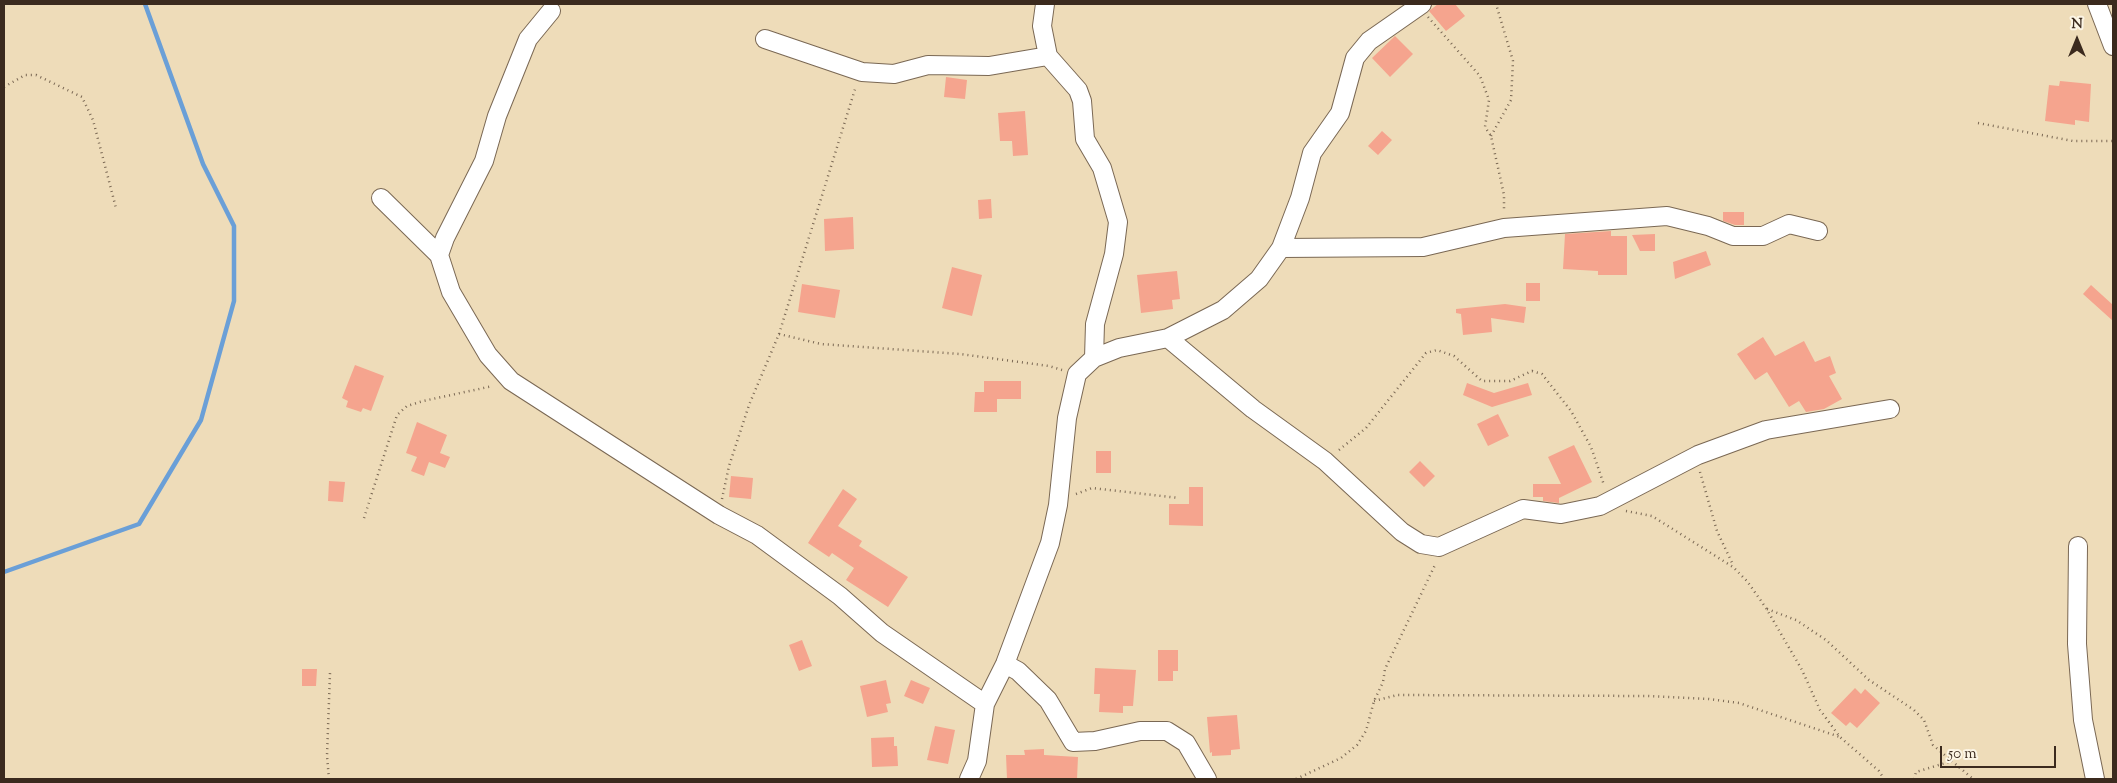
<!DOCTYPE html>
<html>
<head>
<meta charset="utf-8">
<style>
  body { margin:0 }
  #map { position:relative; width:2117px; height:783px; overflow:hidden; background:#eedcb9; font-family:"Sorts Mill Goudy",serif }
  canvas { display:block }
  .frame { position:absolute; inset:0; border:5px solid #3b2a1e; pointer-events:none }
  .north { position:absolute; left:2052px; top:15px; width:50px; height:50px; -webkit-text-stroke:4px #fcf5e5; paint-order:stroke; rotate:0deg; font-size:14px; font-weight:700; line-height:20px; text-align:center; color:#3b2a1e }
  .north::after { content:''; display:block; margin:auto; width:18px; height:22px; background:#3b2a1e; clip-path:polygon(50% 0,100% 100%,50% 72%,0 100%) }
  .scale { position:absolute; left:1940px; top:746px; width:116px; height:22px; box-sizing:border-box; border:2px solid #3b2a1e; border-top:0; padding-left:6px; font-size:15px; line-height:18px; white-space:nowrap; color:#3b2a1e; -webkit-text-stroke:4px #fcf5e5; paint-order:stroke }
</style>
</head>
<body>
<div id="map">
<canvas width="2117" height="783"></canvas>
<div class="frame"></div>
<div class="north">N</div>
<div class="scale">50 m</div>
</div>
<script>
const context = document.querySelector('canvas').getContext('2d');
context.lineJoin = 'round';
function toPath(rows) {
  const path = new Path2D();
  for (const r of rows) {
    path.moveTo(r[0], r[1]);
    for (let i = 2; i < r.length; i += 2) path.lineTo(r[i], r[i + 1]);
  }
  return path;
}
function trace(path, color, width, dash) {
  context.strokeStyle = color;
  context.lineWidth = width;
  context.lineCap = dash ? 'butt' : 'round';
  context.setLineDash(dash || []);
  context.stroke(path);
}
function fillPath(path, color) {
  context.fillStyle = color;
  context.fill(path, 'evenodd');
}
const stream = toPath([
  [4,572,139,524,201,420,234,301,234,226,203,164,145,4]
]);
const building = toPath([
  [1438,4,1455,4,1465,16,1446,31,1429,11],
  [1395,36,1413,54,1390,77,1372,58],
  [946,77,967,80,965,99,944,97],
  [2060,81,2091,84,2089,122,2075,120,2075,125,2045,121,2049,85,2059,86],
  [1025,111,1028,155,1013,156,1012,141,1000,141,998,113],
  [1382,131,1392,140,1378,155,1368,146],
  [991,199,992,218,979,219,978,200],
  [1723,212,1744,212,1744,225,1735,225,1723,221],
  [853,217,854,249,825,251,824,219],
  [1611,231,1611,236,1627,236,1627,275,1598,275,1598,271,1563,269,1565,234],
  [1655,234,1655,251,1640,251,1632,235],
  [1706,251,1711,265,1675,279,1673,262],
  [952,267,982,275,972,316,942,308],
  [1177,271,1180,299,1172,300,1173,309,1141,313,1137,275],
  [1526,283,1540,283,1540,301,1526,301],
  [802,284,840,290,835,318,798,312],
  [2091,285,2113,305,2113,321,2083,294],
  [1505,304,1526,307,1524,323,1491,318,1492,332,1463,335,1461,314,1456,313,1456,309],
  [1763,337,1775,356,1804,341,1815,362,1830,356,1836,373,1829,376,1842,399,1824,409,1806,412,1799,401,1789,407,1767,372,1755,380,1737,354],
  [355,365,384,376,371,411,363,408,361,412,346,407,348,401,342,398],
  [984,381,1021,381,1021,399,997,399,997,412,974,412,975,392,984,392],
  [1467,383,1494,393,1528,383,1532,395,1492,407,1463,395],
  [1498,414,1509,436,1488,446,1477,424],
  [417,422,447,435,440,453,450,457,445,468,429,462,424,476,411,471,417,457,406,453],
  [1574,445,1592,482,1559,498,1559,503,1543,501,1543,497,1533,497,1533,484,1561,484,1548,457],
  [1096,451,1111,451,1111,473,1096,473],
  [1420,461,1435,476,1424,487,1409,472],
  [731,476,753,478,751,499,729,497],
  [329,481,345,482,343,502,328,501],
  [1189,487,1203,487,1203,526,1169,525,1169,504,1189,504],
  [843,489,857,499,838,526,862,541,859,546,908,577,888,607,846,580,854,568,832,553,829,557,808,543],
  [802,640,812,666,799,671,789,645],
  [1158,650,1178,650,1178,671,1173,671,1173,681,1158,681],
  [1095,668,1136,670,1133,706,1123,706,1123,713,1099,712,1100,694,1094,694],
  [302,669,317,669,316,686,302,686],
  [886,680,891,703,886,704,888,712,867,717,860,686],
  [911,680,930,688,923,704,904,696],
  [1855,688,1861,694,1865,689,1880,703,1857,728,1850,722,1846,726,1831,713],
  [1237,715,1240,749,1231,750,1231,755,1212,756,1212,752,1210,753,1207,717],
  [935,726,955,730,948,764,927,760],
  [894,737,894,746,897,746,898,766,872,767,871,738],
  [1044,749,1044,755,1078,757,1077,779,1007,779,1006,755,1025,755,1024,750]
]);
const path = toPath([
  [1428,17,1480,76,1489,100,1485,127,1491,136,1504,195,1504,212],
  [4,87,25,75,36,75,82,97,93,120,116,208],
  [1978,123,2073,141,2113,141],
  [1491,136,1511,100,1513,61,1496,4],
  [779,334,821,344,960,354,1049,366,1062,370],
  [1339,450,1366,428,1426,353,1437,350,1454,356,1482,381,1510,381,1532,371,1542,374,1571,411,1591,447,1604,485],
  [1700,472,1717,531,1733,565],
  [1076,494,1092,488,1179,498],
  [722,499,729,466,749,405,779,334,856,86],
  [1626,511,1652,516,1733,567,1747,581,1766,608,1802,670,1820,710,1840,737,1879,771,1884,779],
  [364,518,397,415,407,406,423,401,493,386],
  [1767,609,1796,620,1826,640,1869,680,1914,710,1924,720,1933,745,1973,779],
  [1374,701,1397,695,1648,696,1709,699,1739,703,1840,737],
  [329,779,327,756,330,673],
  [1296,779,1341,758,1357,745,1366,731,1374,701,1383,682,1385,669,1436,563],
  [1914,779,1916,772,1952,761]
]);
const minor = toPath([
  [1045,4,1042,26,1048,56,1078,90,1082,101,1085,139,1102,168,1118,222,1114,254,1095,324,1094,358],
  [2097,4,2113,46],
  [551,11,528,39,497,116,484,161,445,238,439,255,451,292,488,355,511,381,719,515,757,535,840,596,882,633,985,704],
  [765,39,862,72,894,74,928,65,989,66,1048,56],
  [381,198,439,255],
  [1281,248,1423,247,1504,228,1667,216,1708,226,1733,236,1763,236,1789,224,1818,231],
  [1168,338,1253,409,1325,461,1402,532,1421,544,1439,547,1523,509,1561,514,1600,506,1698,455,1766,430,1890,409],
  [2078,546,2077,644,2083,720,2095,779],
  [1005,664,1018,671,1048,700,1073,742,1095,741,1140,731,1167,731,1186,743,1207,779],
  [969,779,977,761,985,704,1005,664,1050,543,1058,505,1067,418,1077,374,1094,358,1119,348,1168,338,1223,310,1259,279,1281,248,1300,198,1312,153,1340,113,1355,58,1369,41,1422,4]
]);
trace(stream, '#6a9fd7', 4.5);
fillPath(building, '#f5a48e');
trace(minor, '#7a6854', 20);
trace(path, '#7a6854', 2.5, [1, 4]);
trace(minor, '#fff', 18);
</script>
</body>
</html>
